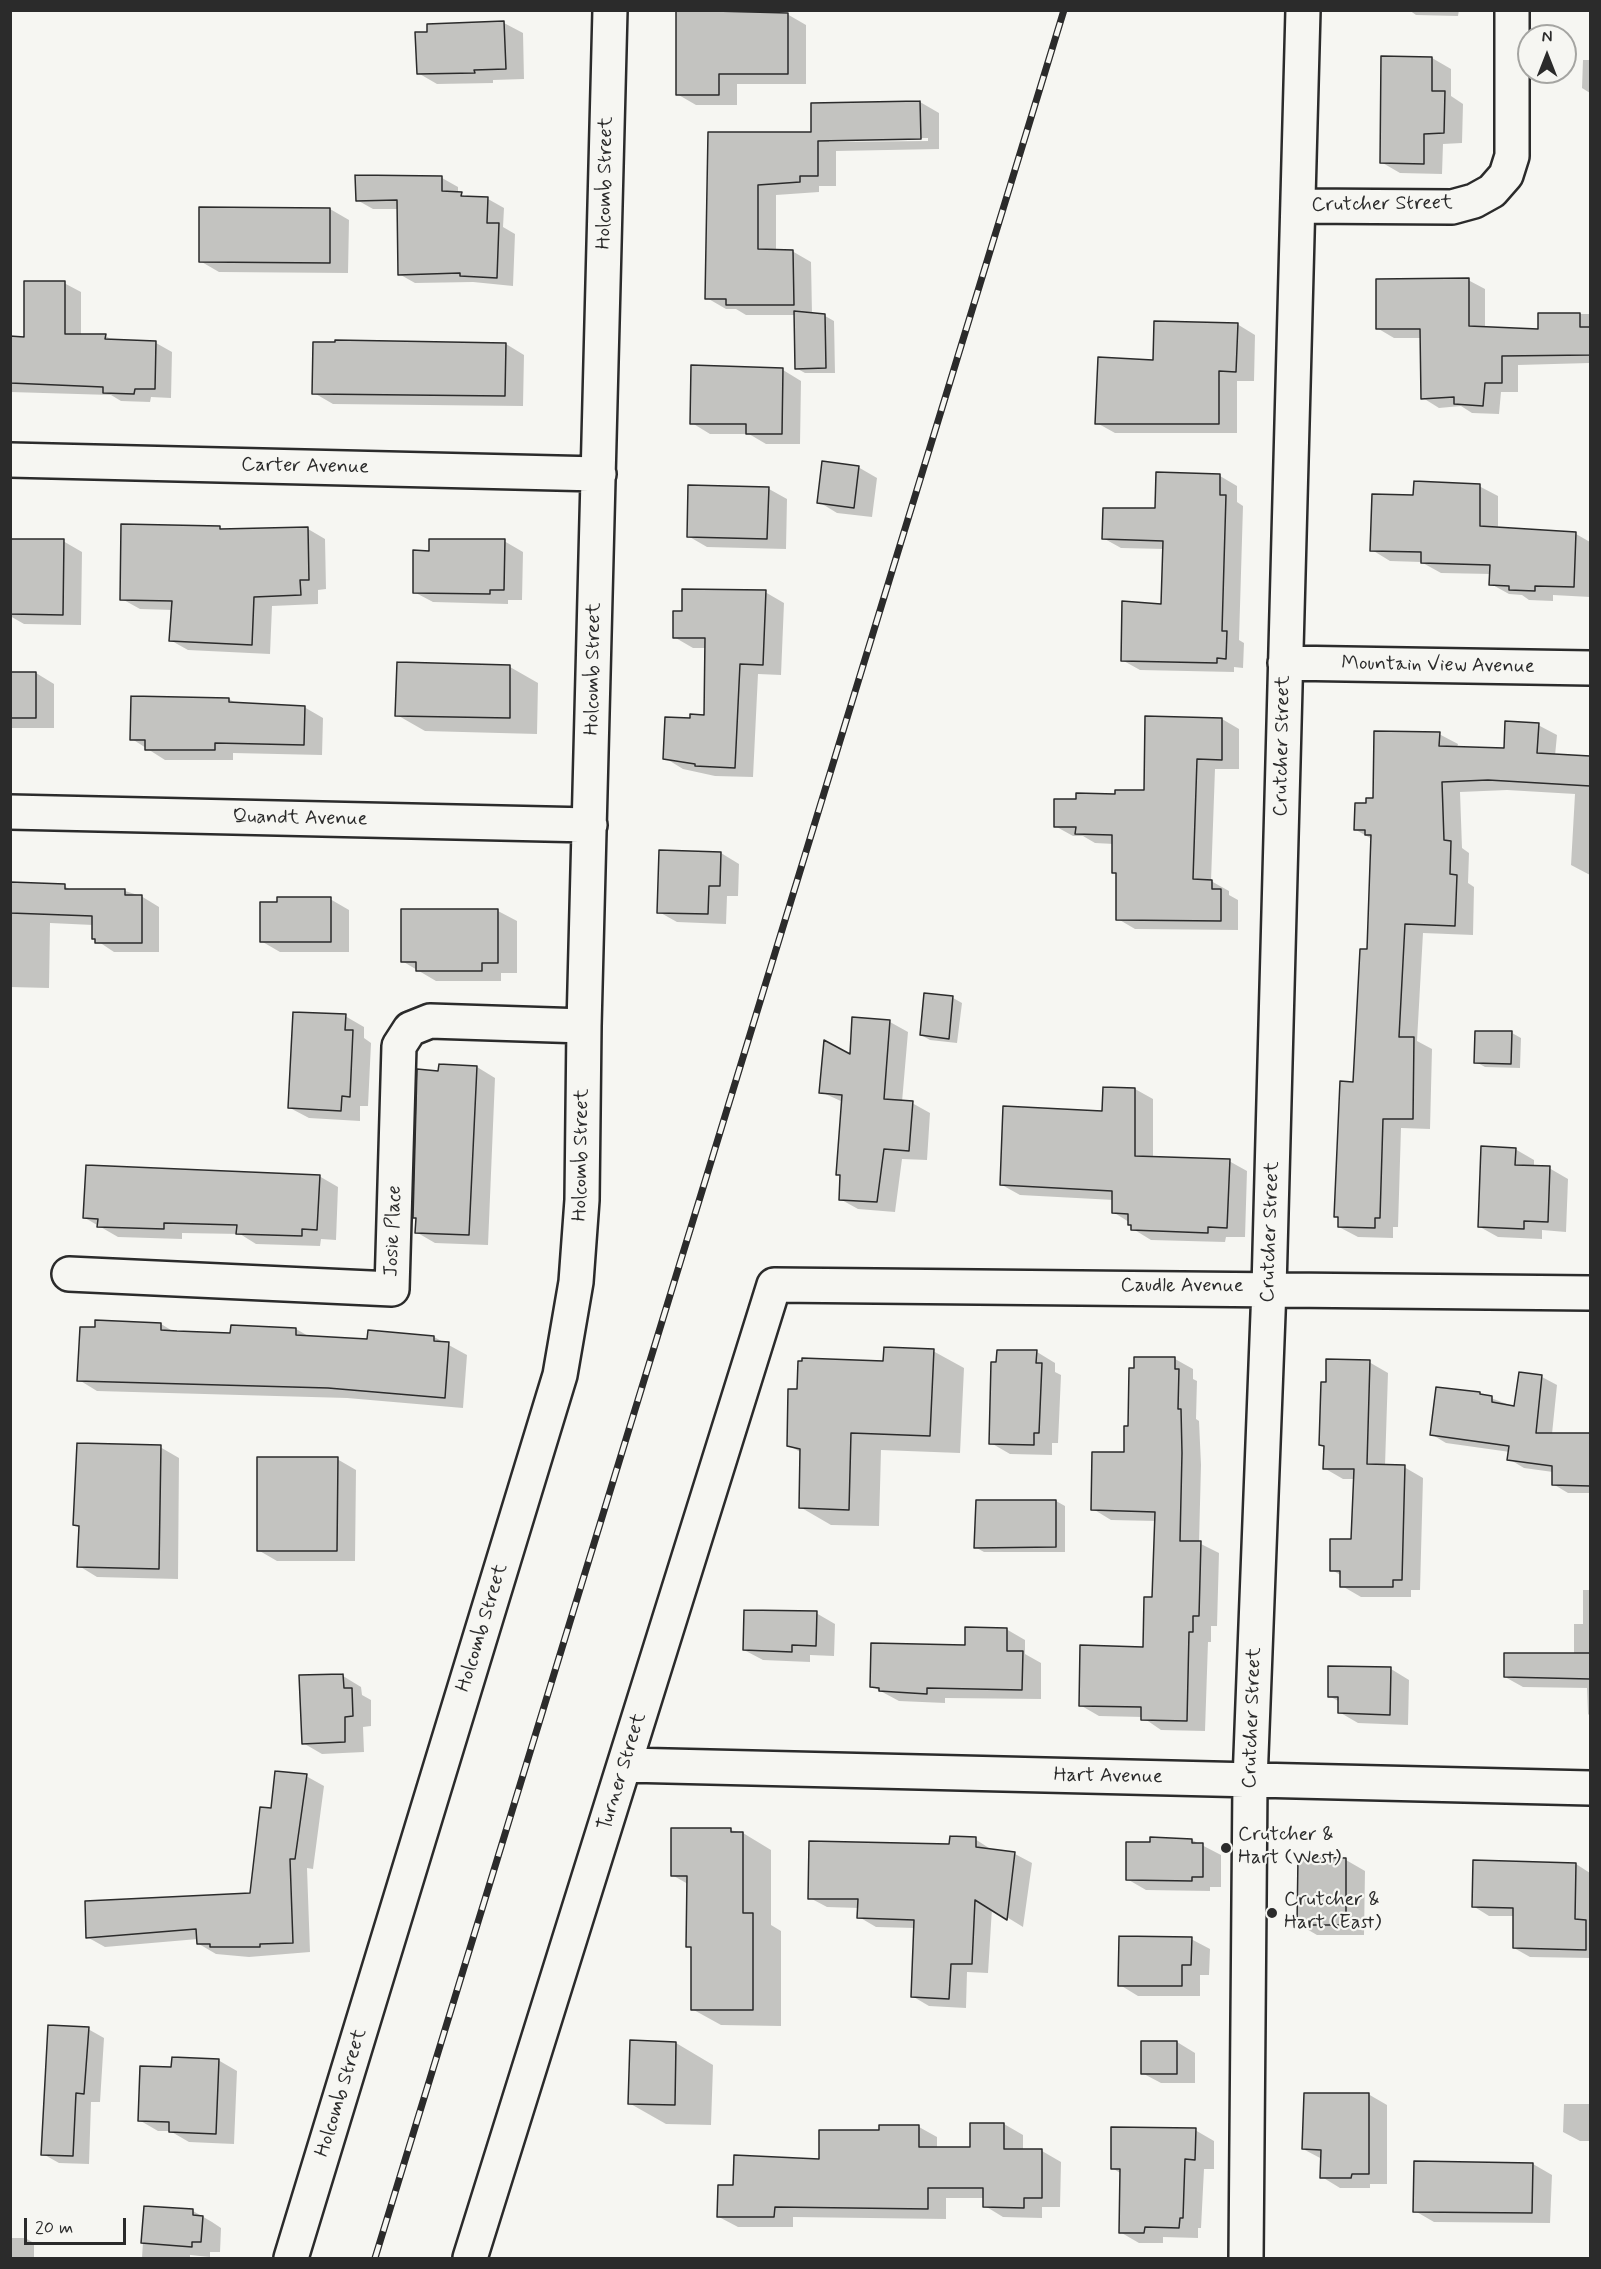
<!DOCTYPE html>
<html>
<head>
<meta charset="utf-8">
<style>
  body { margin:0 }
  #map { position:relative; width:1601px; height:2269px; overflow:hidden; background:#f6f6f2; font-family:Mynerve,sans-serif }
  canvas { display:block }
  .frame { position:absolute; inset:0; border:12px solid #2b2b2b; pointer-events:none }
  .north { position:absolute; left:1517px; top:24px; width:60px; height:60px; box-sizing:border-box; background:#f6f6f2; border:2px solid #a5a5a2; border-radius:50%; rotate:0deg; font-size:16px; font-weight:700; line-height:24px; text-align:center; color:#2b2b2b }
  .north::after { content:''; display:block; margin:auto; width:21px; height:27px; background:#2b2b2b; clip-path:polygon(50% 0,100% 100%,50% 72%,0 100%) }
  .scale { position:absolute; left:24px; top:2218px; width:102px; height:27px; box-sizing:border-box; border:3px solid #2b2b2b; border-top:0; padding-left:8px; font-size:18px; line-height:21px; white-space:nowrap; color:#2b2b2b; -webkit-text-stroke:4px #f6f6f2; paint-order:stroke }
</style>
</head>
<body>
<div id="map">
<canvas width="1601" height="2269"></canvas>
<div class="frame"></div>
<div class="north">N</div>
<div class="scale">20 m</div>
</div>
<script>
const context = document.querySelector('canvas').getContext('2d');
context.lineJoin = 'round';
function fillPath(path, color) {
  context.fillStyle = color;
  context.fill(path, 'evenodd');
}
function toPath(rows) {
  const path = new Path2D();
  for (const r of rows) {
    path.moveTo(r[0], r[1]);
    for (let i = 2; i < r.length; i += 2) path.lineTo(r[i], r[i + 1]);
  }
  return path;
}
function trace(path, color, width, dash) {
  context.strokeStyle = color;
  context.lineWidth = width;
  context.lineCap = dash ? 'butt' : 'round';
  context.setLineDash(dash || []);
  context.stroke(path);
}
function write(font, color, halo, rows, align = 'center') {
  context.font = font + ' Mynerve,sans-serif';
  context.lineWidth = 4.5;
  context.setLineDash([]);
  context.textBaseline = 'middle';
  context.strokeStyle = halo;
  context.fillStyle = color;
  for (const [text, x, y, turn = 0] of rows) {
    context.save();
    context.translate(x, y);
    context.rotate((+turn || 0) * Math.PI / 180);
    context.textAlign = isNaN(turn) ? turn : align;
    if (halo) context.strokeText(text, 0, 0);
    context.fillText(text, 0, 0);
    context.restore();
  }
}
const shadow = toPath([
  [1409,10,1459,10,1458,16,1416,15],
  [677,11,787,14,806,25,806,84,737,84,737,105,696,105,677,94],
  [504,23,523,33,524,79,493,80,493,83,437,84,418,73],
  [1432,58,1451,69,1451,96,1463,104,1462,143,1443,144,1442,174,1400,173,1381,162],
  [1583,60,1590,60,1590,93,1582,88],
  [920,102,939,113,939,149,836,151,836,186,819,186,819,192,776,195,776,251,792,251,811,262,812,314,825,316,834,321,835,373,805,373,796,368,796,315,746,315,736,309,726,309,707,298,710,134,813,134],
  [928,138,928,141,829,142,829,139],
  [442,178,458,187,458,193,469,198,488,199,504,208,503,227,515,234,513,286,473,282,415,283,399,274,398,209,373,209,357,200],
  [1590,200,1590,250,1589,248],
  [330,209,349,220,348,273,219,272,200,261],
  [1468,280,1485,289,1485,328,1540,330,1540,314,1590,314,1590,363,1518,365,1518,392,1501,392,1499,414,1472,413,1461,406,1439,408,1423,398,1421,338,1394,338,1377,328],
  [64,283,81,292,81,336,105,336,115,341,156,343,172,352,171,398,151,397,150,402,121,401,111,395,10,392,10,338,26,338],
  [1237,324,1255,335,1254,381,1237,381,1237,433,1115,433,1097,423,1155,362],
  [506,344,524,355,523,406,333,404,314,393],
  [783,370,801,381,800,444,766,444,749,434,710,434,692,423],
  [858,467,877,478,872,517,837,513,819,502],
  [1220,476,1237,486,1237,502,1243,506,1239,640,1244,643,1243,668,1234,667,1234,672,1140,670,1122,660,1162,605,1164,549,1121,548,1103,538],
  [1415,482,1475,484,1498,496,1498,529,1576,534,1590,542,1590,597,1553,595,1553,601,1529,600,1522,595,1509,594,1491,584,1491,574,1441,573,1421,562,1390,561,1372,550,1415,497],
  [769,489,787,499,786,549,707,547,688,536],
  [219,528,224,530,308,529,325,539,326,589,318,590,318,604,272,606,270,654,188,650,170,640,173,610,140,609,122,599],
  [10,540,63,541,82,552,81,625,24,624,10,616],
  [504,541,523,552,522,600,508,600,508,604,433,602,414,592],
  [765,592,784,603,781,675,758,674,753,777,715,776,683,769,665,758,691,720,705,716,706,648,693,648,674,637,683,612],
  [510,667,538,683,537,734,425,731,397,715],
  [10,673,36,673,54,684,54,728,10,728],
  [229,699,237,704,304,707,323,718,322,755,233,753,233,760,165,760,132,739],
  [1222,719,1239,729,1239,769,1215,769,1211,881,1229,891,1229,895,1238,900,1238,930,1135,929,1118,919,1118,874,1114,872,1114,844,1095,843,1083,836,1073,836,1055,826,1078,801,1146,791],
  [1538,725,1557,735,1555,756,1590,757,1590,875,1571,865,1575,794,1507,790,1460,792,1462,848,1469,853,1468,883,1474,887,1473,935,1423,933,1417,1041,1432,1049,1430,1129,1401,1128,1398,1227,1393,1227,1393,1238,1358,1237,1339,1227,1339,1218,1336,1216,1354,1083,1368,951,1372,839,1356,830,1368,805,1439,734,1458,744,1457,748,1505,749],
  [721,853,739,864,738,896,727,896,726,924,677,922,659,912],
  [10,884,64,886,73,891,125,891,141,896,159,907,159,952,114,952,93,938,93,925,50,923,49,988,10,987],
  [330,899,349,910,349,952,280,952,261,941],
  [498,911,517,921,517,973,501,973,501,981,436,981,402,961],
  [926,995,953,998,962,1003,957,1043,930,1040,921,1035],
  [345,1016,364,1027,364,1038,371,1043,368,1106,360,1106,360,1121,309,1118,290,1108],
  [854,1019,890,1022,908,1032,902,1102,912,1103,930,1113,927,1160,902,1159,895,1212,858,1209,840,1199,842,1176,838,1174,843,1102,821,1092,851,1057],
  [1512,1033,1521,1038,1520,1068,1485,1067,1476,1062],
  [477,1067,495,1078,488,1245,435,1243,416,1232,417,1219,414,1217,440,1072],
  [1135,1089,1153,1099,1153,1159,1229,1161,1247,1171,1245,1237,1226,1237,1225,1242,1151,1240,1133,1229,1129,1222,1113,1212,1114,1200,1020,1195,1002,1185],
  [1515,1149,1534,1160,1534,1167,1549,1168,1568,1179,1566,1232,1542,1230,1542,1239,1498,1237,1480,1227],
  [319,1176,338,1187,336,1240,321,1239,320,1246,256,1244,240,1234,182,1233,182,1239,118,1237,85,1218],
  [161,1324,176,1333,232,1335,296,1329,310,1337,369,1341,434,1337,467,1355,463,1408,347,1398,97,1391,79,1380],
  [933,1351,964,1368,960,1453,881,1450,879,1526,831,1525,800,1507,802,1453,788,1445,799,1390,884,1362],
  [1037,1352,1055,1363,1055,1372,1061,1375,1058,1443,1052,1443,1052,1455,1010,1454,991,1443],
  [1175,1359,1193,1369,1193,1379,1197,1381,1196,1419,1199,1421,1201,1465,1199,1543,1219,1553,1217,1626,1211,1626,1211,1642,1208,1642,1205,1731,1161,1730,1142,1717,1099,1716,1080,1705,1145,1649,1154,1598,1156,1521,1111,1520,1093,1509,1126,1454,1129,1428],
  [1369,1362,1388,1373,1385,1466,1404,1467,1423,1478,1420,1590,1411,1590,1411,1597,1361,1597,1342,1586,1342,1576,1332,1570,1353,1541,1355,1479,1343,1479,1324,1468,1325,1447,1320,1445,1327,1384],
  [1520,1374,1542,1377,1557,1385,1552,1434,1590,1435,1590,1493,1568,1493,1553,1484,1553,1472,1524,1468,1509,1459,1510,1452,1446,1443,1431,1434,1480,1394,1515,1407],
  [160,1447,179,1458,178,1579,97,1577,79,1566,80,1528,74,1524],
  [337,1459,356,1470,355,1561,277,1561,258,1550],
  [1056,1501,1065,1506,1065,1552,984,1552,975,1547],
  [1583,1590,1590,1590,1590,1716,1588,1714,1587,1688,1523,1687,1505,1677,1574,1655,1574,1624,1583,1624],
  [816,1613,835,1624,834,1656,810,1655,810,1662,763,1660,744,1650],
  [1006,1629,1025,1640,1025,1654,1041,1663,1041,1699,945,1698,945,1703,899,1701,871,1686],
  [1391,1669,1409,1680,1408,1725,1358,1723,1339,1712,1340,1702,1329,1696],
  [343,1676,361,1687,362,1695,371,1700,371,1726,363,1727,364,1752,322,1754,303,1743],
  [306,1776,324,1786,313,1869,307,1868,310,1952,249,1957,216,1954,199,1944,198,1939,105,1947,87,1937,251,1894],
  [730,1830,743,1833,771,1850,771,1925,781,1931,781,2026,721,2025,692,2009,693,1949,688,1946,688,1884,672,1875],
  [975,1839,992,1850,1015,1854,1032,1863,1023,1927,992,1908,988,1973,967,1972,966,2008,929,2006,912,1996,915,1928,876,1927,859,1917,859,1908,827,1907,810,1898,951,1845],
  [1192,1840,1221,1855,1221,1887,1210,1887,1210,1891,1146,1890,1127,1879],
  [1346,1860,1365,1871,1364,1935,1317,1935,1298,1924],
  [1576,1864,1590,1873,1590,1958,1530,1957,1514,1948,1515,1916,1489,1916,1473,1906],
  [1191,1939,1210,1949,1209,1975,1200,1975,1200,1996,1138,1996,1120,1985],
  [88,2029,104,2038,100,2102,91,2102,89,2164,59,2163,43,2154],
  [632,2042,676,2043,713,2065,711,2125,666,2124,629,2103],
  [1177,2042,1195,2053,1195,2083,1161,2083,1142,2073],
  [218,2060,237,2071,234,2144,189,2142,170,2131,158,2131,139,2120,173,2069],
  [1368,2094,1387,2105,1387,2184,1370,2184,1370,2188,1340,2188,1322,2177,1322,2159,1303,2149],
  [1564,2104,1590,2104,1590,2141,1580,2141,1563,2132],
  [1004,2124,1023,2135,1023,2151,1042,2151,1061,2162,1060,2207,1042,2207,1042,2218,1003,2217,985,2206,985,2198,946,2198,946,2219,793,2217,793,2227,738,2227,719,2217,735,2187,820,2160,881,2132,919,2127,937,2137,937,2149,972,2149],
  [1195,2130,1214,2141,1214,2169,1204,2169,1201,2228,1198,2228,1198,2238,1163,2237,1163,2243,1139,2243,1120,2232,1122,2174,1112,2168],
  [1533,2164,1552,2175,1550,2223,1434,2222,1415,2211],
  [145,2208,193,2211,212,2222,221,2228,220,2252,210,2252,210,2257,190,2255,190,2258,142,2258],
  [10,2238,25,2238,34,2243,34,2258,10,2258]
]);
const building = toPath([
  [676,10,788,13,788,74,719,74,719,95,676,95,676,10],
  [504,21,506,69,474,70,475,73,417,74,415,32,427,32,427,24,504,21],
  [1381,56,1432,57,1432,91,1445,91,1444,133,1424,134,1424,164,1380,163,1381,56],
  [920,101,921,139,818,141,818,176,800,176,800,182,758,185,758,249,793,250,794,305,726,305,726,299,705,299,708,132,811,132,811,103,920,101],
  [355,175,442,176,442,191,462,192,461,196,488,197,487,223,499,223,497,278,460,276,460,273,398,275,397,200,356,201,355,175],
  [199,207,330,208,330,263,199,262,199,207],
  [1469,278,1469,326,1538,329,1538,313,1580,313,1580,327,1590,327,1590,355,1502,356,1502,383,1485,383,1483,406,1454,404,1454,397,1421,399,1420,329,1376,329,1376,279,1469,278],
  [24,281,65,281,65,334,106,334,105,339,156,341,155,389,135,389,134,394,103,393,103,387,10,383,10,336,24,337,24,281],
  [794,311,825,314,826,368,795,369,794,311],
  [1154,321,1238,323,1236,372,1219,371,1219,424,1095,424,1098,357,1153,360,1154,321],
  [335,340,506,343,505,396,312,394,313,342,335,342,335,340],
  [691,365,783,368,782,434,746,434,746,424,690,424,691,365],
  [822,461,859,466,854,508,817,503,822,461],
  [1156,472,1220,474,1220,495,1226,495,1222,631,1227,631,1226,659,1217,658,1217,663,1121,661,1122,601,1161,604,1163,541,1102,539,1103,508,1155,508,1156,472],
  [1414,481,1480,484,1480,526,1576,532,1574,587,1535,586,1535,591,1509,590,1509,586,1489,585,1490,565,1421,563,1421,552,1370,551,1372,494,1413,495,1414,481],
  [688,485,769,487,767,539,687,537,688,485],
  [121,524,220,526,220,529,308,527,309,580,300,580,301,595,254,597,252,645,169,641,172,601,120,600,121,524],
  [10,539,64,539,63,615,10,614,10,539],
  [429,539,505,539,504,590,490,590,490,594,413,593,413,550,429,551,429,539],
  [682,589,766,590,763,665,740,664,735,768,695,766,695,764,663,759,665,717,690,718,690,714,704,715,705,638,673,638,673,611,682,611,682,589],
  [397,662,510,665,510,718,395,716,397,662],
  [10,672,36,672,36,718,10,718,10,672],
  [131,696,229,698,229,702,305,706,304,745,215,743,215,750,145,750,145,740,130,740,131,696],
  [1145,716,1222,718,1222,760,1197,759,1193,879,1212,880,1212,889,1221,889,1221,921,1116,920,1116,873,1112,873,1112,835,1075,834,1076,827,1054,827,1054,799,1076,799,1076,793,1115,794,1115,790,1144,790,1145,716],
  [1505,721,1539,723,1537,753,1590,756,1590,786,1488,780,1442,782,1444,840,1451,841,1450,874,1457,875,1455,926,1405,924,1399,1037,1414,1037,1413,1119,1383,1119,1380,1218,1375,1218,1375,1228,1338,1227,1338,1217,1334,1217,1340,1081,1353,1082,1360,949,1367,949,1371,835,1365,835,1365,830,1354,830,1355,803,1366,803,1366,798,1373,798,1374,731,1440,732,1439,746,1504,748,1505,721],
  [659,850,721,852,720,886,709,886,708,914,657,913,659,850],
  [10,882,65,884,65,889,125,889,125,895,142,895,142,943,95,943,95,939,92,939,92,916,10,913,10,882],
  [277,897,331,897,331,942,260,942,260,902,277,902,277,897],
  [401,909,498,909,498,963,482,963,482,971,416,971,416,962,401,962,401,909],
  [924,993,953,996,949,1039,920,1035,924,993],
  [293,1012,346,1014,345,1030,353,1030,350,1097,342,1096,341,1111,288,1108,293,1012],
  [852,1017,890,1020,884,1099,913,1101,909,1151,884,1149,877,1202,839,1200,840,1175,836,1175,842,1095,819,1093,824,1040,850,1054,852,1017],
  [1475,1031,1512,1031,1511,1064,1474,1063,1475,1031],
  [439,1064,477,1066,469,1235,415,1233,416,1218,413,1218,417,1069,438,1071,439,1064],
  [1103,1087,1135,1088,1135,1156,1230,1159,1227,1228,1208,1227,1208,1233,1131,1230,1131,1225,1128,1225,1128,1214,1112,1213,1112,1191,1000,1185,1003,1106,1102,1111,1103,1087],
  [1481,1146,1516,1148,1515,1165,1550,1166,1548,1222,1524,1221,1524,1229,1478,1227,1481,1146],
  [86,1165,320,1175,317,1230,302,1229,302,1236,236,1234,237,1225,164,1223,164,1229,97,1227,98,1219,83,1218,86,1165],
  [95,1320,161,1323,161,1330,177,1331,230,1333,231,1325,296,1328,296,1335,367,1339,368,1330,434,1336,434,1341,449,1342,445,1398,328,1388,77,1381,80,1327,95,1327,95,1320],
  [884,1347,934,1349,930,1436,851,1433,849,1510,799,1508,800,1449,787,1446,788,1389,797,1389,798,1361,802,1361,802,1358,883,1361,884,1347],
  [997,1350,1037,1350,1036,1363,1042,1363,1039,1433,1034,1433,1034,1445,989,1444,991,1362,996,1362,997,1350],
  [1134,1357,1175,1357,1175,1369,1179,1369,1178,1409,1181,1409,1182,1453,1180,1541,1201,1541,1199,1616,1193,1616,1193,1632,1189,1632,1187,1721,1141,1720,1141,1707,1079,1706,1080,1645,1143,1647,1144,1597,1152,1597,1155,1512,1091,1510,1092,1452,1124,1452,1124,1426,1128,1426,1129,1368,1134,1368,1134,1357],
  [1326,1359,1370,1360,1367,1464,1405,1465,1402,1580,1393,1580,1393,1587,1340,1587,1340,1571,1330,1571,1330,1539,1351,1539,1354,1469,1323,1469,1324,1446,1319,1445,1321,1382,1326,1382,1326,1359],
  [1519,1372,1542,1375,1536,1433,1590,1433,1590,1486,1552,1485,1552,1466,1507,1460,1509,1446,1430,1435,1436,1387,1480,1392,1480,1394,1492,1396,1492,1402,1514,1406,1519,1372],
  [77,1443,161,1445,159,1569,77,1567,79,1526,73,1525,77,1443],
  [257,1457,338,1457,337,1551,257,1551,257,1457],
  [976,1500,1056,1500,1056,1547,974,1548,976,1500],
  [744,1610,817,1611,816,1646,792,1645,792,1652,743,1650,744,1610],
  [965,1627,1007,1628,1007,1651,1023,1651,1022,1690,927,1688,927,1694,879,1691,879,1688,870,1687,871,1643,965,1645,965,1627],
  [1504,1653,1590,1653,1590,1679,1504,1677,1504,1653],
  [1328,1666,1391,1667,1390,1715,1338,1713,1338,1697,1328,1697,1328,1666],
  [343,1674,344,1688,352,1688,353,1716,345,1717,345,1742,302,1744,299,1675,343,1674],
  [275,1771,307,1774,295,1859,290,1859,293,1943,260,1944,260,1947,210,1947,210,1944,197,1944,196,1929,86,1938,85,1901,250,1893,260,1807,271,1808,275,1771],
  [671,1828,731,1828,731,1832,743,1832,743,1913,753,1913,753,2010,691,2010,691,1947,686,1947,687,1876,671,1876,671,1828],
  [950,1836,976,1837,976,1847,1015,1852,1007,1920,975,1900,972,1964,951,1964,949,1999,911,1997,914,1920,857,1918,858,1899,808,1899,809,1841,949,1844,950,1836],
  [1150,1837,1192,1839,1192,1843,1203,1843,1203,1877,1192,1877,1192,1881,1126,1880,1126,1842,1150,1842,1150,1837],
  [1298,1857,1346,1858,1346,1925,1297,1925,1298,1857],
  [1473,1860,1576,1863,1575,1919,1586,1920,1586,1950,1513,1948,1513,1908,1472,1907,1473,1860],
  [1119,1936,1192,1937,1191,1965,1182,1965,1182,1986,1118,1986,1119,1936],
  [48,2025,89,2027,84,2094,76,2093,73,2156,41,2155,48,2025],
  [630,2040,676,2042,675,2105,628,2104,630,2040],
  [1141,2041,1177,2041,1177,2074,1141,2074,1141,2041],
  [172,2057,219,2059,216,2134,169,2132,169,2122,138,2121,140,2066,171,2067,172,2057],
  [1304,2093,1369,2093,1369,2174,1352,2174,1351,2178,1320,2178,1321,2150,1302,2149,1304,2093],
  [970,2123,1004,2123,1004,2149,1042,2149,1042,2198,1024,2198,1024,2208,983,2207,983,2188,928,2188,928,2209,775,2207,774,2217,717,2217,718,2185,733,2185,734,2155,819,2159,819,2130,879,2130,879,2125,919,2125,919,2147,970,2147,970,2123],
  [1111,2127,1196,2128,1195,2160,1185,2159,1183,2218,1180,2218,1179,2228,1145,2227,1144,2233,1119,2233,1120,2169,1111,2169,1111,2127],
  [1414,2161,1533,2163,1532,2213,1413,2212,1414,2161],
  [144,2206,193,2209,193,2215,203,2216,201,2242,192,2242,192,2247,141,2243,144,2206]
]);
const minor = toPath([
  [1298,206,1452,207,1474,201,1492,191,1506,175,1512,156,1512,10],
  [10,460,599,474],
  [1285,663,1590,668],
  [10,812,590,825],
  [69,1274,392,1289,399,1046,410,1029,430,1021,584,1026],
  [626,1765,1590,1788],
  [291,2258,560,1375,576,1282,582,1200,584,1026,610,10],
  [470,2258,774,1285,1590,1293],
  [1246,2258,1250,1781,1269,1288,1303,10]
]);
const rail = toPath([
  [375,2258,1064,10]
]);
const markers = [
  [1226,1848,6,"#2b2b2b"],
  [1272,1913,6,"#2b2b2b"]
];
const streetNames = [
  ["Holcomb Street",606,183,-89],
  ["Crutcher Street",1382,205,-1],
  ["Carter Avenue",305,467,1],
  ["Mountain View Avenue",1438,666,1],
  ["Holcomb Street",594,669,-89],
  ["Crutcher Street",1283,746,-89],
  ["Quandt Avenue",300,819,1],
  ["Holcomb Street",582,1155,-89],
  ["Josie Place",394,1231,-88],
  ["Crutcher Street",1271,1232,-88],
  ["Caudle Avenue",1182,1287],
  ["Holcomb Street",483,1628,-73],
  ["Crutcher Street",1253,1718,-88],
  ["Turner Street",623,1772,-73],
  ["Hart Avenue",1108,1777,1],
  ["Holcomb Street",342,2093,-73]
];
const poiNames = [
  ["Crutcher &",1238,1836],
  ["Hart (West)",1238,1859],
  ["Crutcher &",1284,1901],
  ["Hart (East)",1284,1924]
];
fillPath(shadow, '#0003');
fillPath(building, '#c3c3c0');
trace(building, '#2b2b2b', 1.5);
trace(minor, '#2b2b2b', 38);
trace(minor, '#f6f6f2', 33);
trace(rail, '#2b2b2b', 7);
trace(rail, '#f6f6f2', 4.5, [14]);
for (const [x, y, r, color] of markers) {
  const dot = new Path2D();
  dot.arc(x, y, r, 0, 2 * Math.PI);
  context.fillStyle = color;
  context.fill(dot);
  trace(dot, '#f6f6f2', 2);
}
write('20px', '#2b2b2b', '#f6f6f2', streetNames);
write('20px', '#2b2b2b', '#f6f6f2', poiNames, 'left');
</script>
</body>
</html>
